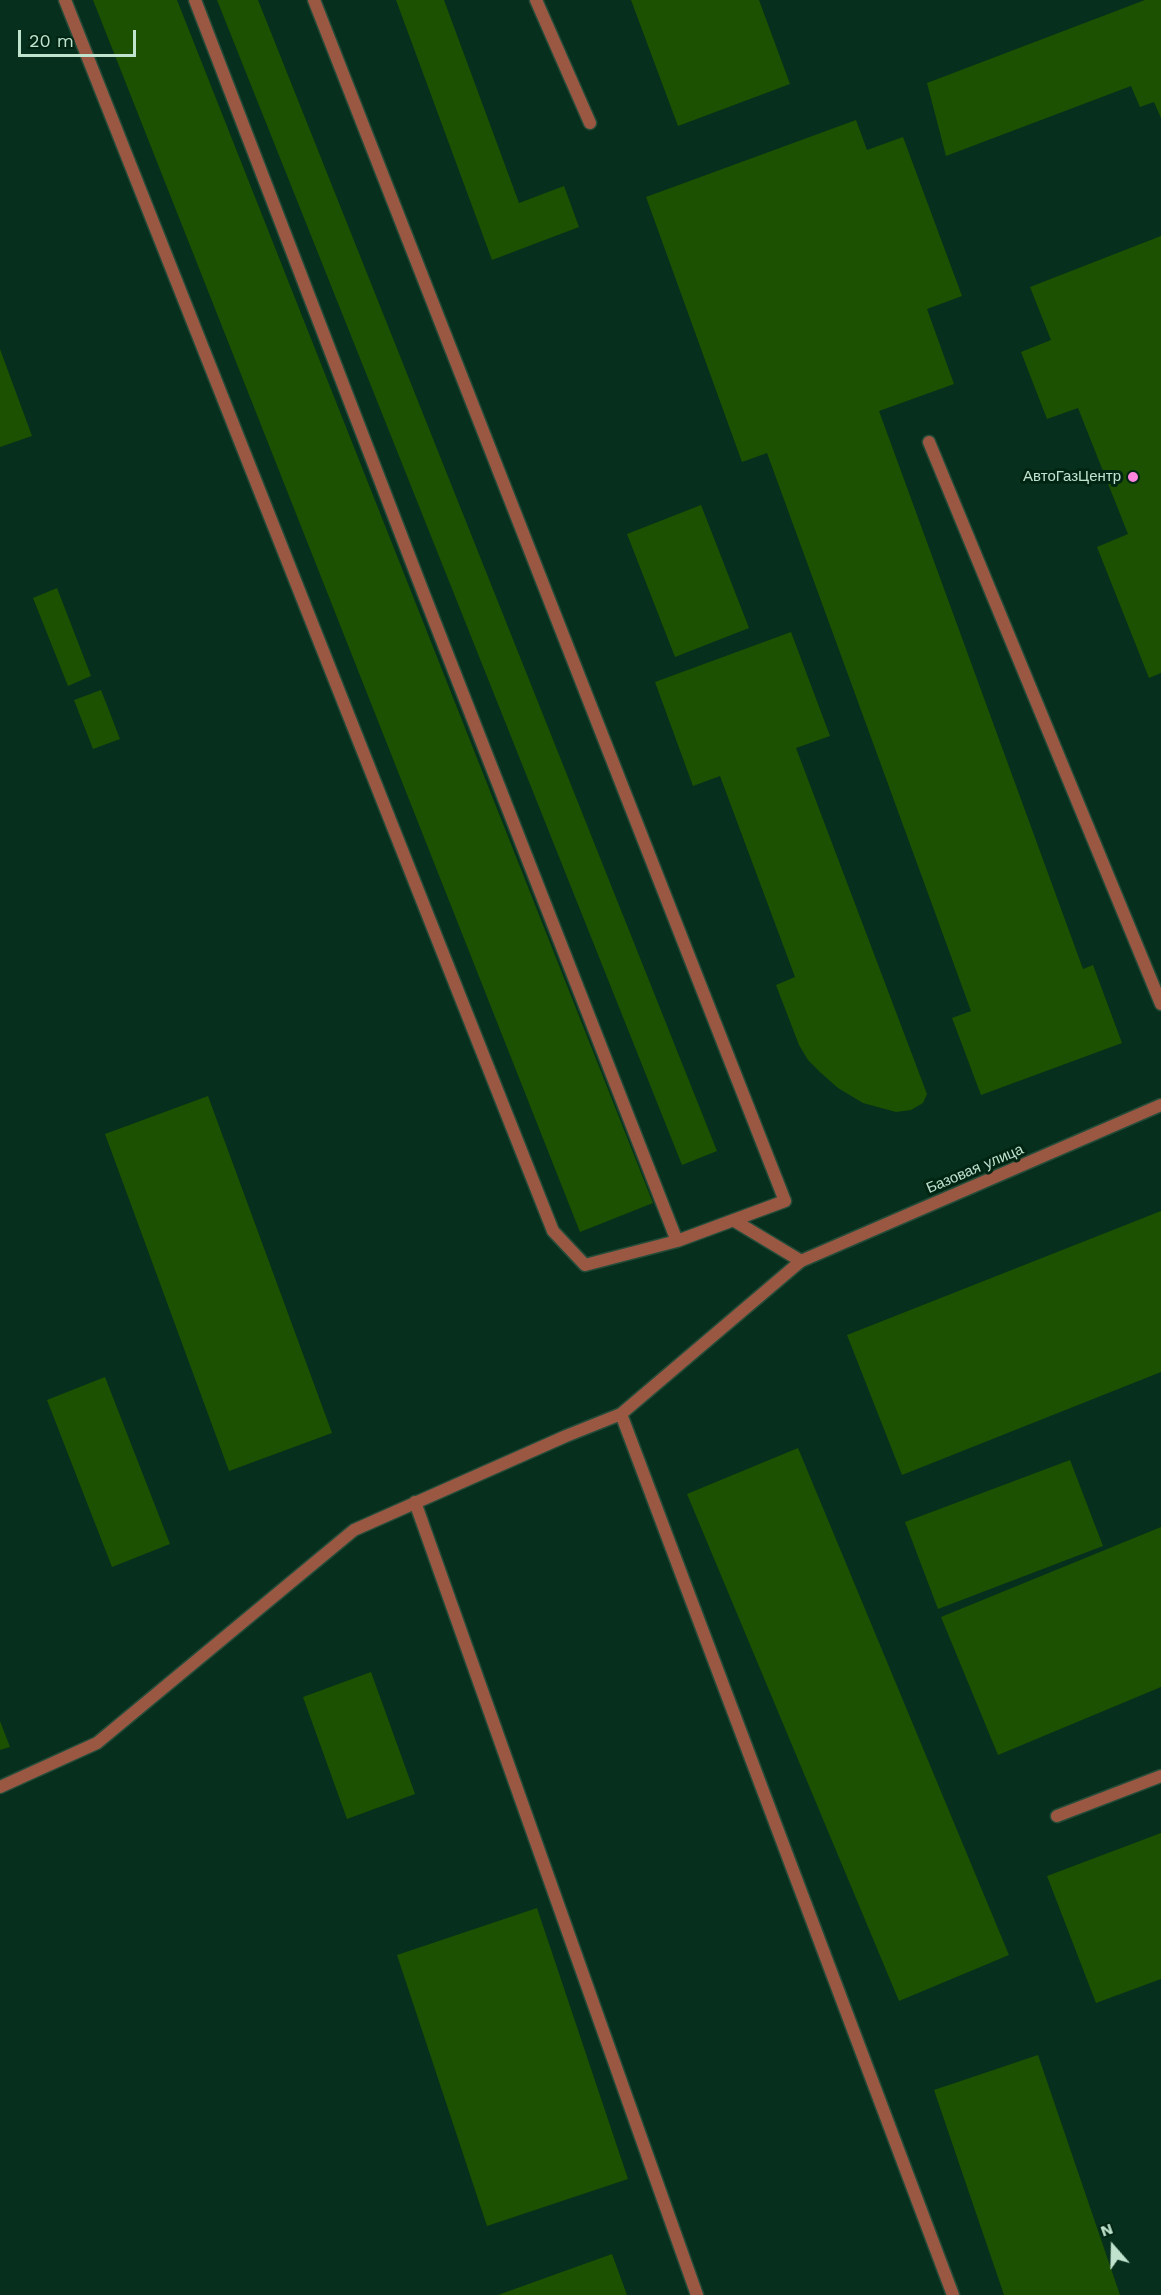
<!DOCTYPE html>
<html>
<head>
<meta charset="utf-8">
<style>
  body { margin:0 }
  #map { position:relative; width:1161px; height:2295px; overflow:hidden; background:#072f1d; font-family:"Work Sans",sans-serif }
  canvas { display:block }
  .north { position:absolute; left:1083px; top:2217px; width:60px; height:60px; -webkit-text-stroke:4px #002513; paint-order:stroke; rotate:340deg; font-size:16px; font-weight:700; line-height:24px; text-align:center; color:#c0e3ce }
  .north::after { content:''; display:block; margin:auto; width:21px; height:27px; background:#c0e3ce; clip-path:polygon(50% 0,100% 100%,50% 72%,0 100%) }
  .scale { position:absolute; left:18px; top:30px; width:118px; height:27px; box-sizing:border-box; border:3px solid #c0e3ce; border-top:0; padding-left:8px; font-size:18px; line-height:21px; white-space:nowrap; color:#c0e3ce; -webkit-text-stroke:4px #002513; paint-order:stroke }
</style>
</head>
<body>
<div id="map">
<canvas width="1161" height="2295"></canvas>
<div class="north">N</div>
<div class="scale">20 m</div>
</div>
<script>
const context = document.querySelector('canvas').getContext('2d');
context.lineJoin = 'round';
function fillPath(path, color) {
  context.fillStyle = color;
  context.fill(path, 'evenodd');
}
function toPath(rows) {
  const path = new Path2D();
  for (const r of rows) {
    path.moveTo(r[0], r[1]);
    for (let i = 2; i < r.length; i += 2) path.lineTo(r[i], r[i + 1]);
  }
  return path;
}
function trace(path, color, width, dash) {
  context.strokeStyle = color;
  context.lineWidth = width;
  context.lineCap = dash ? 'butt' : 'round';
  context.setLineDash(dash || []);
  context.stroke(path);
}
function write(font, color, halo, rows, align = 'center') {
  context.font = font + ' "Work Sans",sans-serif';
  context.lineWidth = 6;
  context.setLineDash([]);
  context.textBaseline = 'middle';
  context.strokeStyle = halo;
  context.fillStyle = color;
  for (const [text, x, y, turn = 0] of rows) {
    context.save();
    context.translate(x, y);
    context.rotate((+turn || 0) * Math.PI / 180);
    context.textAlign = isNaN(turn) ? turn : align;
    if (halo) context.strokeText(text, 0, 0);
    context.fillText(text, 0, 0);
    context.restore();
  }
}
const building = toPath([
  [93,0,177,0,653,1203,580,1232],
  [217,0,258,0,717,1151,682,1165],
  [396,0,444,0,519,203,564,186,579,227,492,260],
  [631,0,759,0,790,84,678,126],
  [1145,0,1161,0,1161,118,1154,102,1140,107,1131,86,946,156,927,83],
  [856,120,867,150,903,137,962,296,927,309,954,384,879,411,1083,969,1093,965,1122,1043,981,1095,952,1018,971,1011,767,453,742,462,646,197],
  [1161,236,1161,673,1149,678,1097,547,1128,534,1078,408,1047,419,1021,352,1051,340,1030,287],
  [0,349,32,436,0,447],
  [701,505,749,628,675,657,627,534],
  [57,588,91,676,68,686,33,598],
  [791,632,830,736,796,748,927,1094,923,1103,911,1110,896,1112,863,1103,838,1088,821,1073,808,1060,799,1045,776,985,795,977,720,776,693,786,655,682],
  [101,690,120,739,93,749,74,700],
  [208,1096,332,1433,229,1471,105,1134],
  [1161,1211,1161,1372,902,1475,847,1335],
  [105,1377,170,1544,112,1567,47,1400],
  [798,1448,1009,1955,899,2001,687,1494],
  [1070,1460,1103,1546,938,1609,905,1522],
  [1161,1527,1161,1687,998,1755,941,1617],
  [371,1672,415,1794,347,1819,303,1697],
  [0,1721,10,1747,0,1750],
  [1161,1833,1161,1979,1096,2003,1047,1876],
  [537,1908,628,2179,487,2226,397,1955],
  [1038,2055,1120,2295,1004,2295,934,2090],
  [612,2254,627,2295,498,2295]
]);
const service = toPath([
  [65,0,553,1231,585,1265,677,1241,785,1201,314,0],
  [195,0,425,597,677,1241],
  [536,0,590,123],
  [929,442,1161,1004],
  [733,1220,801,1261,621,1414,953,2295],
  [415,1502,697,2295],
  [0,1787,97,1743,354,1530,566,1436,621,1414],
  [1057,1816,1161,1776]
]);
const minor = toPath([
  [801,1261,1161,1105]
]);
const markers = [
  [1133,477,6,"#ff85de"]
];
const poiNames = [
  ["АвтоГазЦентр",1121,477]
];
const streetNames = [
  ["Базовая улица",975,1169,-23]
];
fillPath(building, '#1c5101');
trace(service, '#254c39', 15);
trace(minor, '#254c39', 15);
trace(service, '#9a5843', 12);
trace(minor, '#9a5843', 12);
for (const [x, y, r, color] of markers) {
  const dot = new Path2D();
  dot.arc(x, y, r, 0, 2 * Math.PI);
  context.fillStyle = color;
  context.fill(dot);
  trace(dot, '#002513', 2);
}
write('15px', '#c0e3ce', '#002513', poiNames, 'right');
write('15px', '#c0e3ce', '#002513', streetNames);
</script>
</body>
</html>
